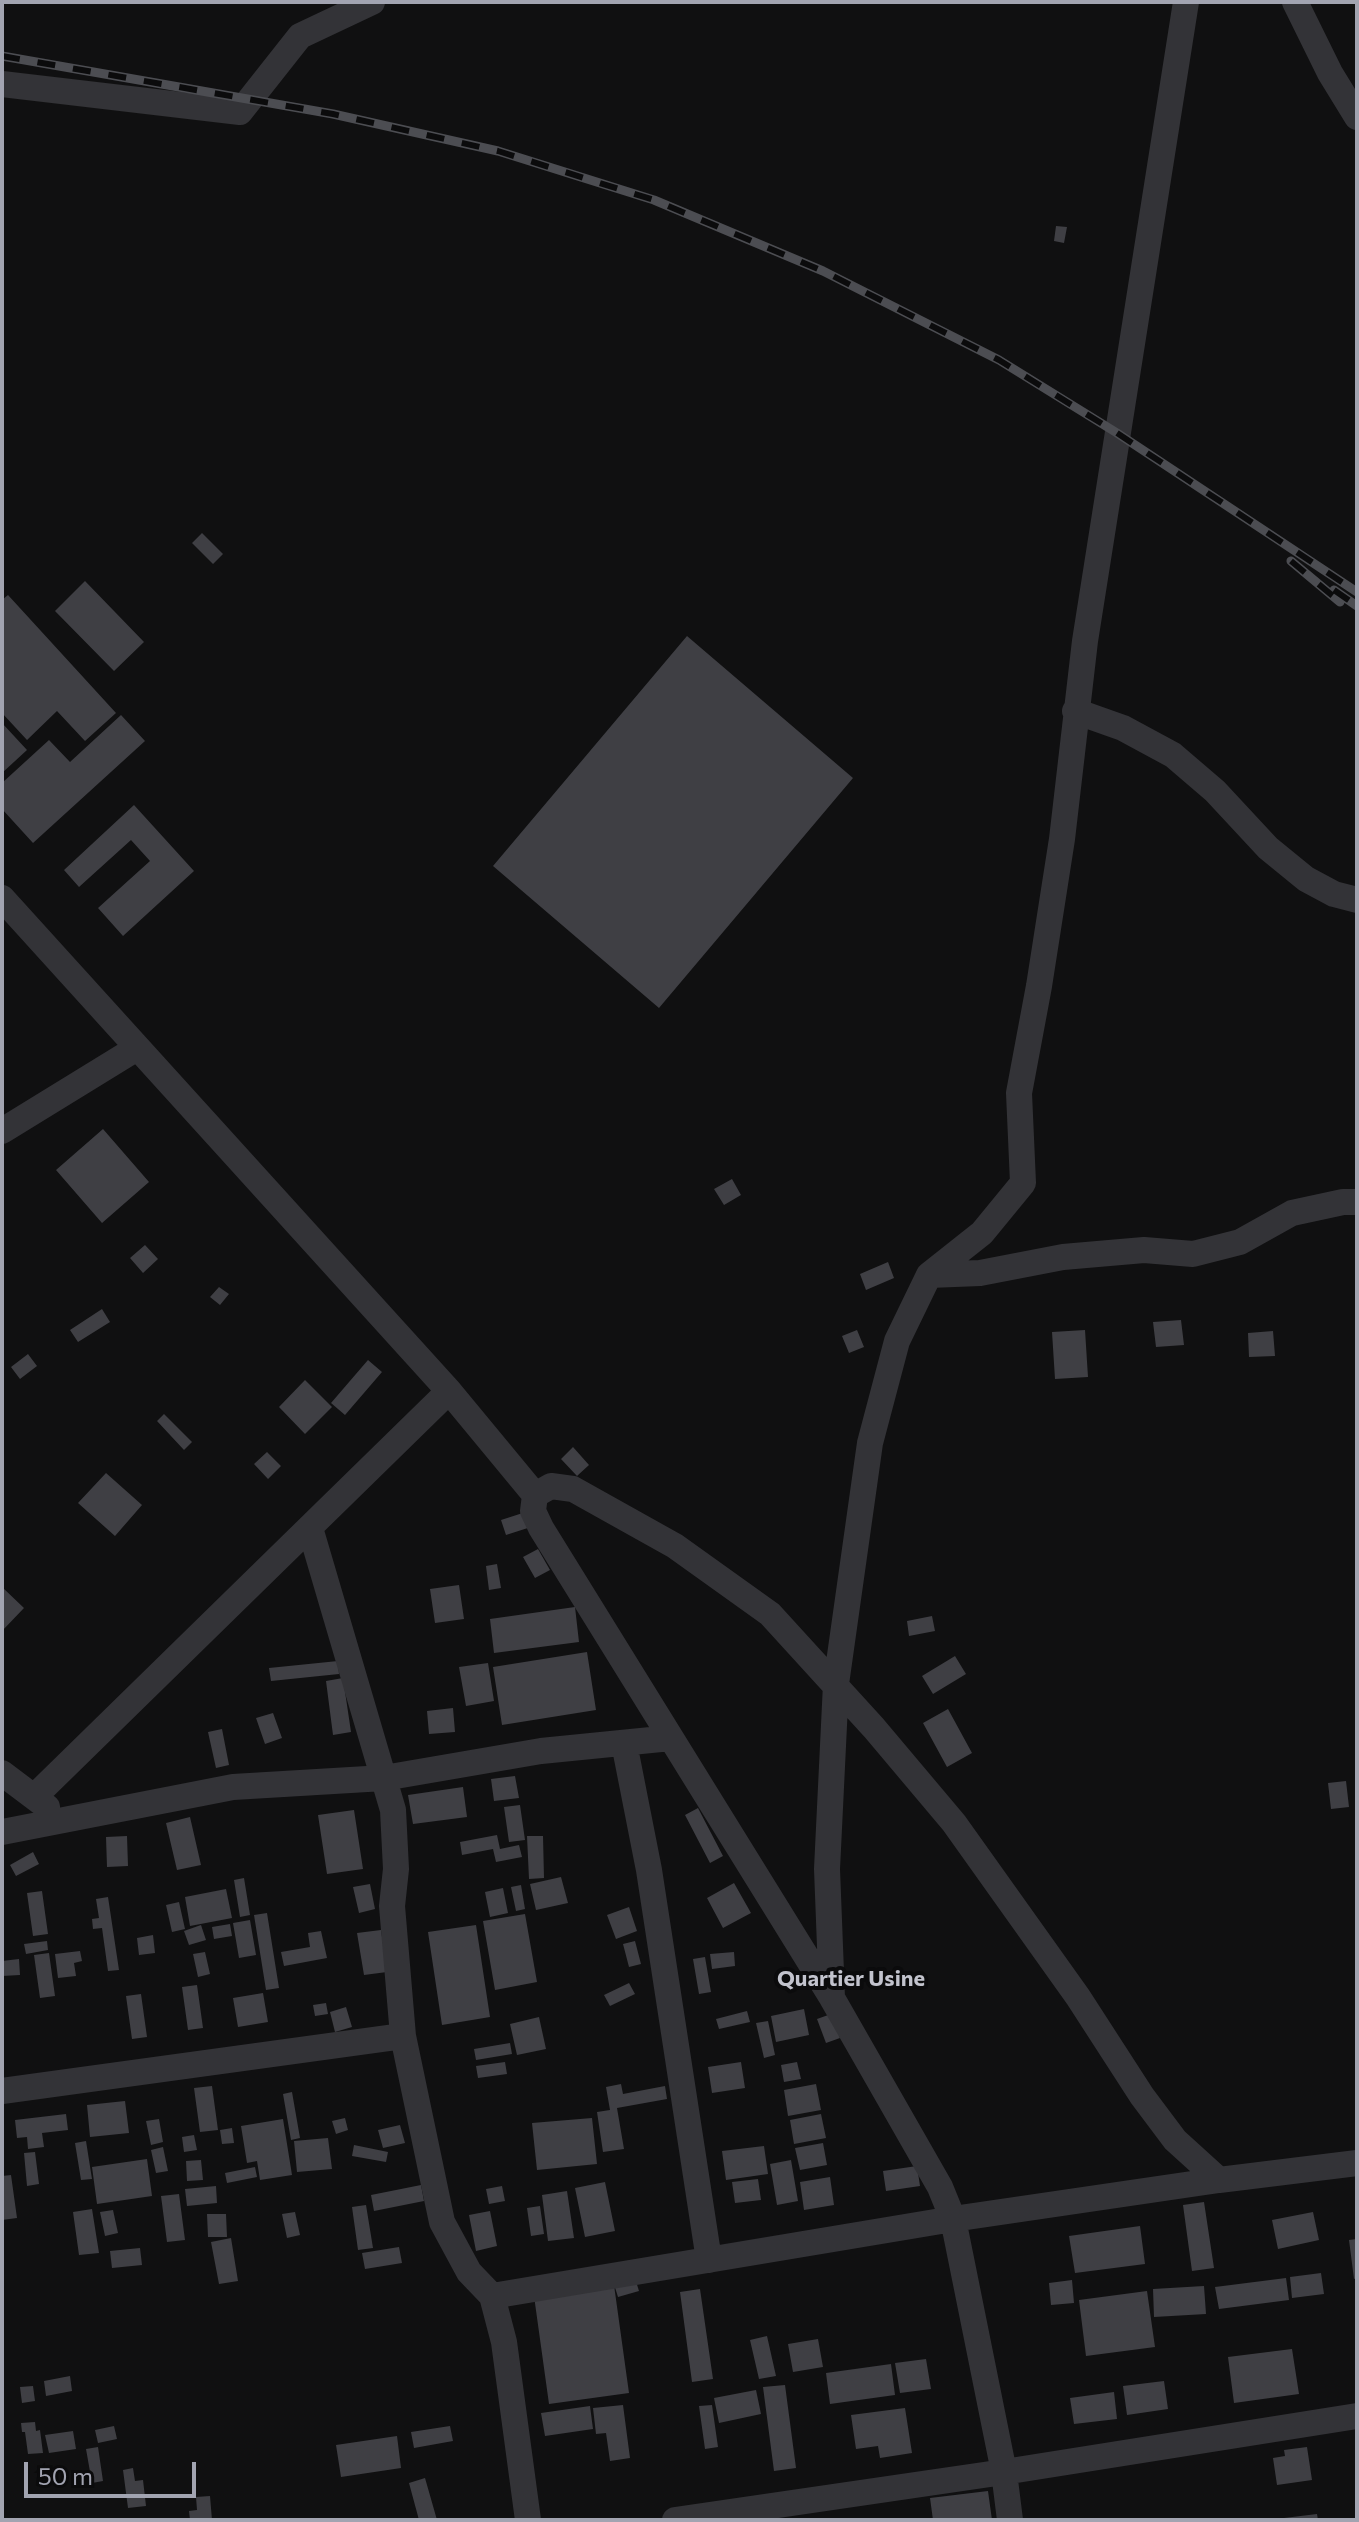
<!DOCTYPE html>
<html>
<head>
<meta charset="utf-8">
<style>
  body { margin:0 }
  #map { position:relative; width:1359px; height:2522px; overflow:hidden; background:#101011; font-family:Commissioner,sans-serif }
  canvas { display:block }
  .frame { position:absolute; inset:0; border:4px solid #a2a4b1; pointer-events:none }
  .scale { position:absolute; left:24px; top:2462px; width:172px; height:36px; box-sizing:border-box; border:4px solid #a2a4b1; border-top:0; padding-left:10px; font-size:24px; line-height:28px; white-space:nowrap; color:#a2a4b1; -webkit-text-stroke:6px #0b0b0c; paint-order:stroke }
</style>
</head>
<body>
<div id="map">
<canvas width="1359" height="2522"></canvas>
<div class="frame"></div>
<div class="scale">50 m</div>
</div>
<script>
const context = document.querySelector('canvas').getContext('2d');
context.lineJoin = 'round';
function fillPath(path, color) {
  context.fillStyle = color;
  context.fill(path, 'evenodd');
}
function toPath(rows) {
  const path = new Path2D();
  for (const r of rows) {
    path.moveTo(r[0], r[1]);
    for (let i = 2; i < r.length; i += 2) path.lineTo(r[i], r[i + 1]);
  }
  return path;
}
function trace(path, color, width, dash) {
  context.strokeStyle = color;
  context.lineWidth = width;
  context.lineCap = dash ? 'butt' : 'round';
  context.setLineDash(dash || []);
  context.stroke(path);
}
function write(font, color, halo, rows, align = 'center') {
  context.font = font + ' Commissioner,sans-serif';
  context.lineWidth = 8;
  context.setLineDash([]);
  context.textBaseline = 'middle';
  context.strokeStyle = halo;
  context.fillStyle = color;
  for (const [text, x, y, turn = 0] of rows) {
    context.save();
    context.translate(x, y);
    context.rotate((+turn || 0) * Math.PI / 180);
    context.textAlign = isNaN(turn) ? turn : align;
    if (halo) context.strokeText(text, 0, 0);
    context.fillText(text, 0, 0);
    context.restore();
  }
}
const building = toPath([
  [1056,226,1067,227,1064,243,1054,241],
  [202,533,223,554,213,564,192,543],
  [85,581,144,642,114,671,55,611],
  [8,595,116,713,85,741,57,711,27,740,2,713,2,600],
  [687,636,853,778,659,1008,493,866],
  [121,715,145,741,33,843,2,809,2,783,49,740,70,762],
  [2,723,27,750,2,773],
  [134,805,194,871,123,936,98,908,150,861,131,840,79,887,64,870],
  [103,1129,149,1182,102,1223,56,1170],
  [732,1179,741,1195,724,1205,714,1189],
  [145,1245,158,1259,143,1273,130,1258],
  [888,1262,894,1278,866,1290,860,1274],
  [219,1287,229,1294,220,1305,210,1297],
  [102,1309,110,1322,78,1342,70,1330],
  [1181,1320,1184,1345,1156,1347,1153,1322],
  [857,1330,864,1347,849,1353,842,1336],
  [1085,1330,1088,1377,1055,1379,1052,1332],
  [1273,1331,1275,1356,1249,1357,1248,1333],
  [28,1354,37,1366,20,1379,11,1367],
  [368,1360,382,1372,345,1415,331,1403],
  [305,1380,332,1407,305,1434,279,1407],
  [164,1414,192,1442,184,1450,157,1421],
  [573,1447,589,1465,577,1476,561,1459],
  [267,1452,281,1466,268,1479,254,1464],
  [106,1473,142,1505,115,1536,78,1503],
  [529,1511,534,1526,506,1535,501,1520],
  [538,1549,550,1570,535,1578,523,1557],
  [497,1564,501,1588,489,1590,486,1566],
  [459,1585,464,1619,435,1623,430,1589],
  [2,1587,24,1608,2,1631],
  [575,1607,579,1642,494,1653,490,1619],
  [932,1616,935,1631,909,1636,907,1621],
  [587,1652,596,1710,502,1725,493,1667],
  [955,1656,966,1674,933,1694,922,1676],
  [338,1661,339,1674,271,1681,269,1668],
  [488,1663,494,1701,466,1706,459,1667],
  [343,1678,351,1732,333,1735,326,1681],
  [453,1708,455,1732,429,1734,427,1711],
  [948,1709,972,1753,947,1767,923,1723],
  [273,1713,282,1738,265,1744,256,1718],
  [222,1729,229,1765,216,1768,208,1732],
  [515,1776,519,1798,494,1801,491,1779],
  [1346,1781,1349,1807,1331,1809,1328,1783],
  [463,1787,467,1817,413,1824,408,1795],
  [520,1805,525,1840,509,1842,504,1807],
  [698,1808,723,1856,710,1863,685,1815],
  [354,1810,363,1869,327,1874,318,1815],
  [190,1817,201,1865,177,1870,166,1823],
  [497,1835,500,1849,519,1845,522,1857,496,1862,493,1849,462,1855,460,1842],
  [127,1836,128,1866,107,1867,106,1837],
  [527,1836,543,1836,544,1878,529,1879],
  [33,1852,39,1864,16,1876,10,1865],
  [561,1877,568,1903,536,1910,530,1884],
  [244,1878,250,1915,240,1917,234,1880],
  [734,1883,751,1913,723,1928,707,1898],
  [370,1884,375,1909,359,1913,353,1887],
  [521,1885,525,1909,516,1911,511,1887],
  [503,1888,508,1913,490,1917,485,1892],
  [226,1889,232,1918,190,1926,185,1897],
  [42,1891,48,1934,33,1936,27,1893],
  [108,1897,119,1970,108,1971,102,1928,93,1929,92,1919,99,1918,96,1899],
  [179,1902,185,1929,172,1932,166,1905],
  [629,1907,637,1931,616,1939,607,1915],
  [267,1913,279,1988,266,1990,254,1915],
  [525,1914,537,1982,495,1990,483,1921],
  [250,1920,256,1955,239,1958,233,1923],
  [230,1924,232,1936,214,1939,212,1927],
  [201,1925,206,1940,189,1945,184,1931],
  [476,1925,490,2017,442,2025,428,1932],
  [381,1930,387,1972,364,1975,357,1933],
  [321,1931,327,1958,284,1966,281,1952,310,1947,308,1933],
  [153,1935,155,1953,139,1955,137,1938],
  [47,1941,48,1950,26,1954,24,1944],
  [635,1941,641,1964,629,1967,623,1944],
  [80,1951,82,1961,74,1963,76,1976,58,1978,55,1954],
  [205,1952,210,1974,198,1977,193,1954],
  [734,1952,735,1966,712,1969,710,1954],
  [49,1953,55,1996,40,1998,34,1955],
  [705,1957,711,1992,699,1994,693,1959],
  [19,1959,20,1975,2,1976,2,1961],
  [629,1983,635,1994,610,2006,604,1995],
  [197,1985,203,2028,188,2030,182,1987],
  [263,1993,268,2022,238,2027,233,1998],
  [141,1994,147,2037,132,2039,126,1996],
  [326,2003,328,2014,315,2016,313,2005],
  [346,2007,352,2027,335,2032,330,2012],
  [804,2009,809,2035,776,2042,771,2016],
  [747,2011,750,2022,719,2029,716,2019],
  [831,2014,840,2038,826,2043,817,2019],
  [539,2017,546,2049,517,2055,510,2024],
  [768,2021,775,2055,764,2058,756,2023],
  [510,2043,512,2054,476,2060,474,2049],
  [505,2062,507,2074,478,2078,476,2066],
  [741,2062,745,2088,712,2093,708,2067],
  [797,2062,801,2079,784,2082,781,2065],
  [621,2084,623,2094,665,2086,667,2099,617,2108,624,2149,603,2152,597,2112,610,2110,606,2087],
  [816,2084,821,2110,788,2116,784,2090],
  [212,2086,218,2130,200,2132,194,2088],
  [292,2092,300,2138,291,2140,283,2094],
  [125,2101,129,2133,90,2137,87,2105],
  [66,2114,68,2130,42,2133,44,2147,28,2149,27,2137,17,2138,15,2120],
  [821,2114,826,2138,794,2144,790,2120],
  [345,2118,348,2130,336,2134,332,2121],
  [592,2118,597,2164,537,2170,532,2123],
  [159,2119,163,2142,151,2145,146,2121],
  [283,2119,292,2175,260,2180,257,2161,247,2163,241,2126],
  [400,2125,405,2143,383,2148,378,2130],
  [232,2128,234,2143,222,2144,220,2130],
  [194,2135,197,2150,184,2152,182,2137],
  [328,2138,332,2169,297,2172,294,2141],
  [86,2141,92,2179,81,2180,75,2143],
  [823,2143,827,2165,800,2170,795,2148],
  [354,2145,388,2152,386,2162,352,2156],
  [764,2146,768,2174,726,2180,722,2151],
  [163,2147,168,2171,156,2173,151,2150],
  [35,2152,39,2184,27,2186,24,2153],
  [147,2159,152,2196,97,2204,92,2167],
  [201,2160,203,2180,187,2181,186,2161],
  [791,2160,798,2201,777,2205,770,2164],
  [917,2166,920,2186,886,2191,883,2171],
  [255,2167,257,2177,227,2183,225,2173],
  [11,2175,17,2218,2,2220,2,2176],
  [830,2177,834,2205,804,2210,800,2182],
  [758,2179,761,2200,735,2203,732,2182],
  [605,2182,615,2231,585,2237,575,2188],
  [421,2185,424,2201,374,2211,371,2195],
  [216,2186,217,2203,187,2206,185,2189],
  [502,2186,505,2201,489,2204,486,2189],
  [567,2191,574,2238,548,2241,542,2195],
  [179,2194,185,2240,167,2242,161,2196],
  [1204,2202,1214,2268,1192,2271,1183,2205],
  [366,2205,373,2248,358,2250,352,2207],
  [540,2206,544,2234,531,2236,527,2208],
  [92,2209,99,2253,79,2255,73,2212],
  [113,2210,118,2233,105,2236,100,2212],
  [490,2211,497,2246,476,2251,469,2215],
  [295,2212,300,2235,287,2238,282,2214],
  [1313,2212,1319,2240,1278,2249,1272,2220],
  [207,2214,226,2214,227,2237,208,2237],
  [1140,2226,1145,2264,1075,2273,1069,2236],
  [231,2238,238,2281,219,2284,211,2242],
  [1357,2239,1357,2278,1354,2279,1349,2240],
  [399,2247,402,2263,365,2269,362,2253],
  [140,2248,142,2265,112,2268,110,2251],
  [1321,2273,1324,2294,1292,2298,1290,2277],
  [634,2275,639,2291,618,2297,613,2281],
  [1286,2278,1289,2300,1219,2309,1215,2287],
  [1072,2280,1074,2303,1051,2305,1049,2283],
  [614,2285,629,2393,549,2404,534,2296],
  [1204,2286,1206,2314,1154,2317,1153,2289],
  [700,2289,713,2379,692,2382,680,2292],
  [1147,2291,1155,2347,1086,2356,1079,2300],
  [767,2336,776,2376,759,2379,750,2340],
  [818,2339,823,2367,793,2372,788,2344],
  [1292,2349,1299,2394,1234,2403,1228,2357],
  [926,2359,931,2389,900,2393,895,2363],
  [891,2364,895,2395,830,2404,826,2373],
  [70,2376,72,2391,46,2396,44,2381],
  [1164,2381,1168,2409,1127,2415,1123,2386],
  [785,2385,796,2468,774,2471,763,2387],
  [33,2386,35,2401,22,2403,20,2387],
  [756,2390,761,2414,719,2423,714,2398],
  [1114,2392,1117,2419,1074,2424,1070,2398],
  [623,2405,630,2458,610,2461,606,2433,596,2434,593,2408],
  [712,2405,718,2447,705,2449,699,2406],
  [590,2406,593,2429,545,2436,541,2413],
  [905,2408,912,2453,880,2458,878,2446,856,2449,851,2415],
  [35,2422,36,2431,40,2430,43,2453,28,2454,25,2432,22,2432,21,2423],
  [114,2426,117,2439,98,2443,95,2430],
  [450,2426,453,2441,414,2448,411,2432],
  [73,2431,76,2449,49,2453,45,2435],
  [397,2436,401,2468,341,2477,336,2445],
  [98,2447,103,2481,92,2483,86,2449],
  [1307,2447,1312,2480,1277,2485,1273,2458,1285,2456,1284,2450],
  [133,2468,135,2481,143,2480,146,2506,128,2508,123,2470],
  [425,2478,437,2520,419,2520,409,2483],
  [988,2491,992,2520,933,2520,930,2498],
  [210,2496,212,2520,190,2520,189,2511,197,2510,196,2497],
  [1317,2514,1318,2520,1284,2520,1284,2518]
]);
const minor = toPath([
  [1295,2,1330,73,1357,117],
  [2,84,240,112,300,36,372,2],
  [1075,711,1123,728,1173,755,1215,791,1268,848,1306,879,1334,894,1357,900],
  [2,898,449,1391,535,1495,533,1511,541,1528,832,1998,940,2187,953,2219,1004,2472,1010,2520],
  [2,1131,137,1048],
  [929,1275,980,1273,1063,1257,1144,1250,1193,1254,1240,1242,1292,1213,1343,1202,1357,1202],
  [535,1495,551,1486,573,1489,675,1546,770,1614,874,1728,954,1823,1078,1997,1142,2096,1175,2140,1219,2180],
  [310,1528,393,1810,396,1869,392,1906,403,2036,442,2222,469,2272,492,2296,504,2342,528,2520],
  [624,1743,649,1870,709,2260],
  [2,1773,47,1807],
  [34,1797,449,1391],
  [2,1832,233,1787,384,1778,541,1751,671,1738],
  [832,1998,827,1869,836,1684,870,1443,897,1341,929,1275,982,1233,1023,1183,1019,1093,1039,986,1062,839,1085,641,1186,2],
  [2,2091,403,2036],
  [492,2296,953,2219,1219,2180,1357,2163],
  [675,2520,1004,2472,1357,2416]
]);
const rail = toPath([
  [2,56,333,114,498,151,654,200,823,271,999,360,1117,433,1357,592],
  [1291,561,1340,602],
  [1334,590,1357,606]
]);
const neighbourhoodNames = [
  ["Quartier Usine",851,1979]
];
fillPath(building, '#3f3f44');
trace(minor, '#333337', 26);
trace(rail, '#4c4d52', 9);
trace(rail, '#0b0b0c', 6, [18]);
write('bold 22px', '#c2c3cd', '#0b0b0c', neighbourhoodNames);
</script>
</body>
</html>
